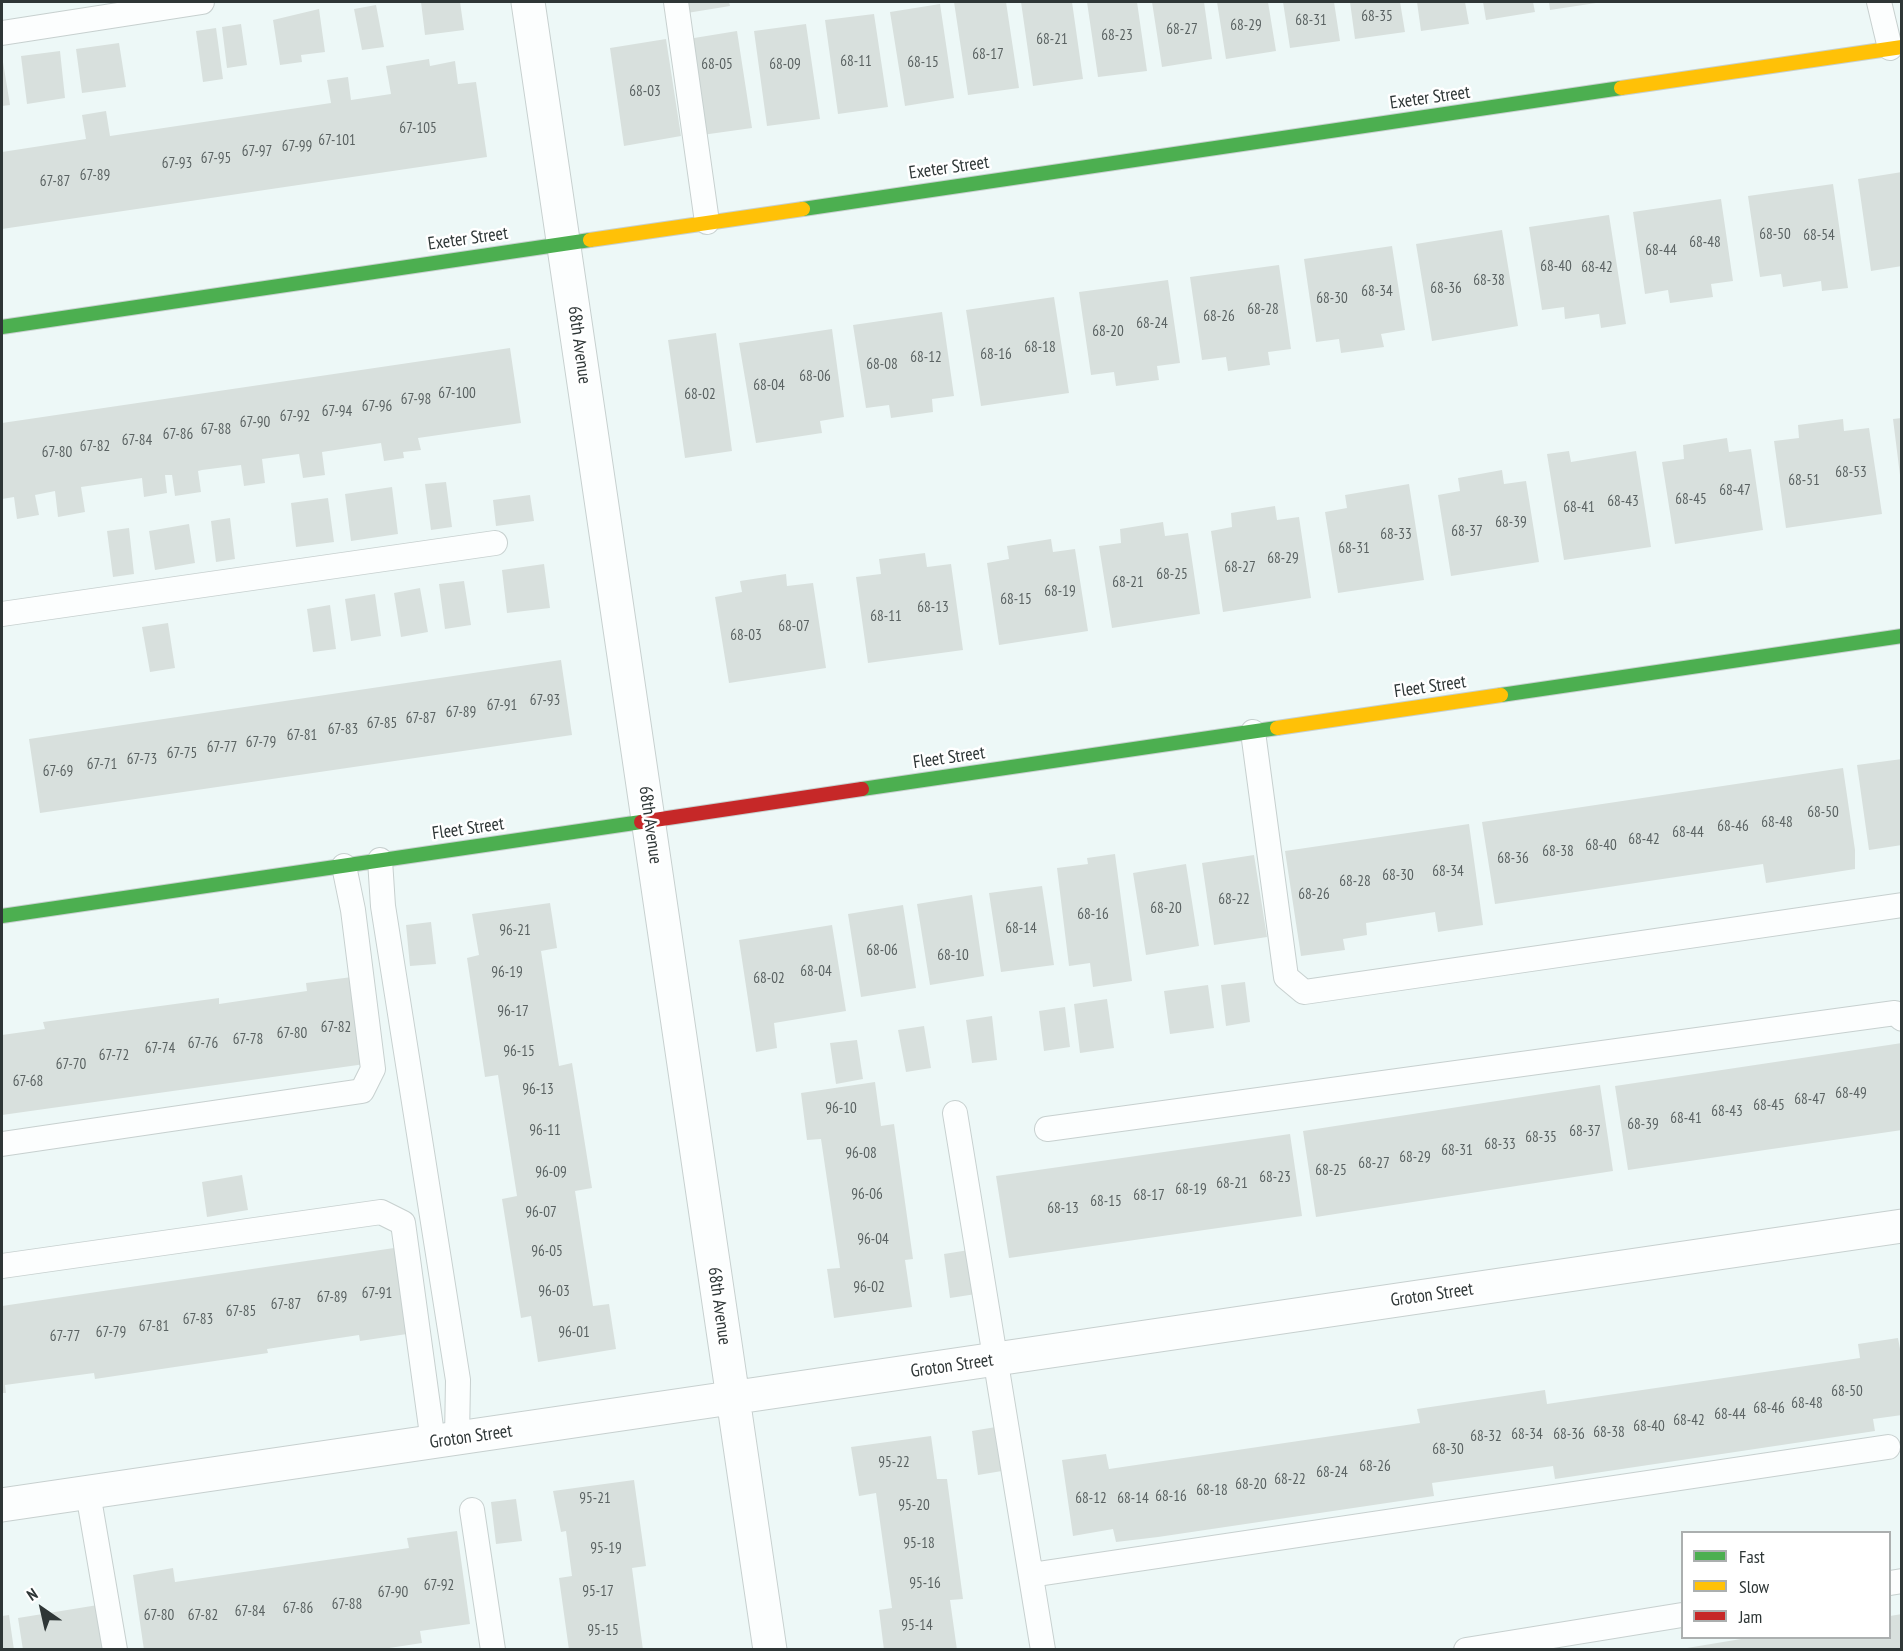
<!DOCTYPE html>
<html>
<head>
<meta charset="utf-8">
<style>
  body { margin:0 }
  #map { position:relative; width:1903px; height:1651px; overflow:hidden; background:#edf8f7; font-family:"PT Sans Narrow",sans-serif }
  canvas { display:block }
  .frame { position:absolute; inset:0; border:3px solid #2e3636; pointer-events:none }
  .legend { position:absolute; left:1681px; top:1531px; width:210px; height:108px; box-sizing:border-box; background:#fff; border:2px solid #abafaf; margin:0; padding:8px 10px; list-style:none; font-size:18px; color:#2e3636 }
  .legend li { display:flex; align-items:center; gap:12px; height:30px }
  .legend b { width:30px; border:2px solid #abafaf }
  .north { position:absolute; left:12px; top:1579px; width:60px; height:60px; -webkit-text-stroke:4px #fff; paint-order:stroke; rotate:326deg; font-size:16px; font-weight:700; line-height:24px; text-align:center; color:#2e3636 }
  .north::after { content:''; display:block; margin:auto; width:21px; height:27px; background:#2e3636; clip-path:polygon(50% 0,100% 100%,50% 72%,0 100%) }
</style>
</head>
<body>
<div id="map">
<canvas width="1903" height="1651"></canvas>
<div class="frame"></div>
<ul class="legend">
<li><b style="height:8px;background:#4caf50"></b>Fast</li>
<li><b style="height:8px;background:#ffc107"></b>Slow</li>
<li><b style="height:8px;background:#c62828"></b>Jam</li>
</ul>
<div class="north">N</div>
</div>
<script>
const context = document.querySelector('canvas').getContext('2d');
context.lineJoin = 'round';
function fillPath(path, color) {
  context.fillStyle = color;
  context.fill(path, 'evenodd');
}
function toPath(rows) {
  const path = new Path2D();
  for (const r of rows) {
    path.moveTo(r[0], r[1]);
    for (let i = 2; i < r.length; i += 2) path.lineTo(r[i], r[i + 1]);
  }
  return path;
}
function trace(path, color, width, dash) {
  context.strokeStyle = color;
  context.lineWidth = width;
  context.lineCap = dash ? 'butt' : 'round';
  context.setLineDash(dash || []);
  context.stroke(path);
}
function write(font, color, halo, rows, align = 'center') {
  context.font = font + ' "PT Sans Narrow",sans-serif';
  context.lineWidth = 5;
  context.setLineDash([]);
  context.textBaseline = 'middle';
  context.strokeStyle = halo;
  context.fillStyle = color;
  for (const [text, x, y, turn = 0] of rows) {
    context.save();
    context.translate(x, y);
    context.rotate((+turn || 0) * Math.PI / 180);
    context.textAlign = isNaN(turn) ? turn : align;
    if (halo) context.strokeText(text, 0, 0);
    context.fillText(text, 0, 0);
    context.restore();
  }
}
const building = toPath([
  [421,2,460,2,464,30,425,35],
  [685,2,729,2,730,6,687,13],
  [954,2,1006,2,1019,88,968,95],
  [1021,2,1072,2,1083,79,1033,86],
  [1087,2,1137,2,1147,71,1098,77],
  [1152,2,1204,2,1212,59,1162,67],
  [1217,2,1268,2,1276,51,1226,59],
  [1283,2,1334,2,1340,41,1290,48],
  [1350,2,1400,2,1405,32,1355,39],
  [1417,2,1465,2,1469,24,1421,31],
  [1483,2,1533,2,1535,12,1486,20],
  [1549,2,1596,2,1596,3,1550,10],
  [940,4,954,98,905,106,890,12],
  [376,5,384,47,362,50,354,9],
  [319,9,325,52,301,55,302,62,280,65,273,20],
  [874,14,888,107,838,114,825,20],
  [241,24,247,65,227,68,222,27],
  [806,24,820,119,767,126,754,31],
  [216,28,223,79,203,82,196,31],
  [737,31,752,128,702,135,688,39],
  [666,39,681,136,624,146,610,48],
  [119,43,126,87,82,93,76,49],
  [60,51,65,98,27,104,21,56],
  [2,56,10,105,2,106],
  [429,59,430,66,455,61,458,84,476,82,487,157,2,229,2,152,86,139,82,115,106,111,110,136,331,103,327,80,348,77,351,100,391,94,386,66],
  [1902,172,1902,266,1871,271,1858,179],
  [1833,184,1848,288,1822,291,1821,281,1783,287,1781,274,1760,277,1748,196],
  [1721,199,1733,281,1711,284,1713,297,1670,303,1668,290,1645,294,1633,212],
  [1609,215,1626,324,1601,328,1599,314,1565,319,1564,307,1542,310,1529,227],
  [1502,230,1518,326,1432,341,1416,244],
  [1392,246,1405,330,1381,334,1384,347,1341,353,1339,339,1316,342,1304,259],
  [1279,265,1291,349,1268,352,1270,365,1228,371,1226,357,1202,360,1190,277],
  [1168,280,1180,363,1157,366,1159,380,1116,386,1114,372,1091,375,1079,292],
  [1054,297,1069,393,981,406,966,310],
  [942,312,954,396,932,399,933,412,891,418,889,405,866,408,853,325],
  [832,329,844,417,820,421,822,433,756,443,739,343],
  [716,333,732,451,685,458,668,340],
  [510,348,521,423,418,438,421,450,403,452,404,458,384,461,381,443,322,452,325,475,303,478,299,454,262,459,265,483,244,486,241,465,202,470,198,471,201,492,175,496,172,475,165,475,167,493,144,497,142,478,81,487,85,512,58,517,55,491,35,495,39,515,17,519,14,497,2,499,2,423],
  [1902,418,1902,475,1900,475,1893,419],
  [1843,419,1844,431,1869,428,1882,514,1786,528,1774,441,1799,438,1798,425],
  [1727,438,1729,452,1751,449,1763,530,1675,544,1662,462,1684,459,1683,445],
  [1569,451,1571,462,1636,451,1651,547,1564,560,1547,454],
  [1502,470,1504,484,1526,481,1539,562,1451,576,1438,495,1460,491,1458,478],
  [446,482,452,527,431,530,425,484],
  [1409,484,1424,580,1338,593,1325,512,1347,508,1345,495],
  [392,487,398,534,351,541,345,494],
  [530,495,534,521,496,526,493,500],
  [328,498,334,542,296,547,291,503],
  [1275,506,1277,520,1299,517,1311,598,1223,612,1211,531,1232,527,1231,513],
  [230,518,235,559,216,562,211,521],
  [1163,522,1165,536,1188,533,1200,614,1112,628,1099,546,1121,543,1120,529],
  [189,524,195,563,155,570,149,531],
  [129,528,134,574,113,577,107,531],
  [1051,539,1053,552,1075,549,1088,631,999,645,987,563,1009,559,1007,546],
  [925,553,927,567,951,564,963,650,868,663,856,577,881,574,879,559],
  [544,564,550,608,507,613,502,570],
  [786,574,787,586,813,583,826,668,729,683,715,597,742,592,740,581],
  [464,581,471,625,445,629,439,584],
  [420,588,428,632,401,637,394,593],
  [375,594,381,636,351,641,345,599],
  [330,605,336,649,313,652,307,609],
  [168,623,175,668,150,672,142,627],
  [561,660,572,735,40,813,29,739],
  [1902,759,1902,845,1869,850,1857,765],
  [1843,768,1855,850,1855,869,1766,883,1763,864,1495,904,1482,822],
  [1469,824,1483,925,1438,932,1435,912,1366,923,1367,935,1343,939,1345,950,1301,956,1285,851],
  [1115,854,1132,981,1093,987,1090,963,1069,966,1057,868,1088,864,1087,858],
  [1254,855,1267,937,1214,945,1202,863],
  [1186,864,1199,946,1146,955,1133,873],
  [1042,886,1054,965,1001,972,989,893],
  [972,895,984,976,930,985,917,904],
  [550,903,557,948,541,951,559,1066,572,1063,592,1188,575,1191,593,1306,609,1304,616,1349,538,1362,531,1316,521,1318,502,1199,517,1196,498,1075,485,1077,467,958,479,955,472,914],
  [903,905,916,988,861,997,848,914],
  [431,922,436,964,410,966,406,925],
  [832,925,846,1011,774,1023,777,1048,756,1052,739,940],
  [352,977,365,1064,2,1115,2,1035,45,1029,43,1022,219,998,219,1004,307,991,306,983],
  [1245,982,1250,1022,1226,1026,1221,985],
  [1208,985,1214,1028,1170,1034,1164,991],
  [1107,999,1114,1048,1080,1053,1074,1004],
  [1065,1007,1070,1047,1044,1051,1039,1011],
  [992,1016,997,1060,972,1063,966,1020],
  [924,1026,931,1068,906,1072,898,1030],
  [857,1040,863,1079,836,1084,830,1043],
  [1902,1043,1902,1130,1628,1170,1615,1086],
  [875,1082,881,1126,894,1124,913,1259,905,1260,912,1307,834,1318,827,1269,840,1268,821,1139,807,1140,801,1093],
  [1600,1085,1613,1171,1316,1217,1303,1131],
  [1290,1134,1302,1216,1009,1258,996,1176],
  [242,1175,248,1210,207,1217,202,1182],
  [394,1248,407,1334,360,1341,359,1335,267,1349,268,1353,95,1379,94,1373,5,1385,6,1393,2,1393,2,1306],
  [969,1250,976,1294,950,1298,944,1254],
  [1898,1338,1902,1360,1902,1415,1873,1419,1875,1431,1555,1479,1553,1466,1432,1483,1434,1496,1158,1537,1116,1542,1113,1529,1073,1536,1062,1460,1106,1454,1109,1469,1420,1423,1417,1409,1545,1390,1547,1404,1860,1358,1858,1344],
  [996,1427,1002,1471,978,1475,972,1431],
  [931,1436,937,1479,947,1479,963,1599,950,1600,957,1650,884,1650,879,1610,892,1608,876,1493,859,1496,851,1447],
  [634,1480,646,1566,632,1568,643,1650,569,1650,559,1578,572,1576,566,1531,561,1532,553,1491],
  [516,1499,522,1541,496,1544,491,1502],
  [457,1531,470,1624,420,1631,422,1643,376,1650,144,1650,133,1575,173,1568,175,1582,409,1548,407,1538],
  [104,1604,111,1650,23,1650,18,1618],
  [1902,1614,1902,1650,1675,1650,1747,1638,1890,1638,1890,1616],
  [9,1615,14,1650,2,1650,2,1616]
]);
const lane = toPath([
  [676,2,707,222],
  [1879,2,1890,48],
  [2,33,202,2],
  [2,614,495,543],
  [1253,732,1286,977,1304,992,1902,905],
  [380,860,383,906,458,1380,457,1439],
  [955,1113,1043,1650],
  [1047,1129,1895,1013,1902,1019],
  [2,1144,362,1091,373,1069,353,910,344,866],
  [2,1266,381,1212,403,1223,433,1442],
  [88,1493,115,1650],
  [472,1510,493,1650],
  [1031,1575,1888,1447],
  [1890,1583,1902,1581],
  [1466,1650,1682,1615]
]);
const street = toPath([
  [528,2,770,1650],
  [2,1505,1902,1226]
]);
const fast = toPath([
  [803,209,1621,88],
  [2,327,590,240],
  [1501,695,1902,636],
  [862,789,1277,728],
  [2,916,641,822]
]);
const slow = toPath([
  [1621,88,1902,47],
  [590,240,803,209],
  [1277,728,1501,695]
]);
const jam = toPath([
  [641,822,862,789]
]);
const numberNames = [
  ["68-35",1377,17],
  ["68-31",1311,21],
  ["68-29",1246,26],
  ["68-27",1182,30],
  ["68-23",1117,36],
  ["68-21",1052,40],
  ["68-17",988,55],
  ["68-11",856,62],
  ["68-15",923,63],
  ["68-05",717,65],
  ["68-09",785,65],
  ["68-03",645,92],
  ["67-105",418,129],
  ["67-101",337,141],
  ["67-99",297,147],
  ["67-97",257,152],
  ["67-95",216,159],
  ["67-93",177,164],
  ["67-89",95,176],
  ["67-87",55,182],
  ["68-50",1775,235],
  ["68-54",1819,236],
  ["68-48",1705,243],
  ["68-44",1661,251],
  ["68-40",1556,267],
  ["68-42",1597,268],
  ["68-38",1489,281],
  ["68-36",1446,289],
  ["68-34",1377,292],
  ["68-30",1332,299],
  ["68-28",1263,310],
  ["68-26",1219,317],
  ["68-24",1152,324],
  ["68-20",1108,332],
  ["68-18",1040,348],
  ["68-16",996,355],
  ["68-12",926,358],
  ["68-08",882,365],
  ["68-06",815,377],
  ["68-04",769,386],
  ["67-100",457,394],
  ["68-02",700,395],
  ["67-98",416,400],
  ["67-96",377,407],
  ["67-94",337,412],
  ["67-92",295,417],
  ["67-90",255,423],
  ["67-88",216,430],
  ["67-86",178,435],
  ["67-84",137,441],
  ["67-82",95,447],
  ["67-80",57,453],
  ["68-53",1851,473],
  ["68-51",1804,481],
  ["68-47",1735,491],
  ["68-45",1691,500],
  ["68-43",1623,502],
  ["68-41",1579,508],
  ["68-39",1511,523],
  ["68-37",1467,532],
  ["68-33",1396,535],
  ["68-31",1354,549],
  ["68-29",1283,559],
  ["68-27",1240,568],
  ["68-25",1172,575],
  ["68-21",1128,583],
  ["68-19",1060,592],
  ["68-15",1016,600],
  ["68-13",933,608],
  ["68-11",886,617],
  ["68-07",794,627],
  ["68-03",746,636],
  ["67-93",545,701],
  ["67-91",502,706],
  ["67-89",461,713],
  ["67-87",421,719],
  ["67-85",382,724],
  ["67-83",343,730],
  ["67-81",302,736],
  ["67-79",261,743],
  ["67-77",222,748],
  ["67-75",182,754],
  ["67-73",142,760],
  ["67-71",102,765],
  ["67-69",58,772],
  ["68-50",1823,813],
  ["68-48",1777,823],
  ["68-46",1733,827],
  ["68-44",1688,833],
  ["68-42",1644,840],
  ["68-40",1601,846],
  ["68-38",1558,852],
  ["68-36",1513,859],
  ["68-34",1448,872],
  ["68-30",1398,876],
  ["68-28",1355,882],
  ["68-26",1314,895],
  ["68-22",1234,900],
  ["68-20",1166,909],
  ["68-16",1093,915],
  ["68-14",1021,929],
  ["96-21",515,931],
  ["68-06",882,951],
  ["68-10",953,956],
  ["68-04",816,972],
  ["96-19",507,973],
  ["68-02",769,979],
  ["96-17",513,1012],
  ["67-82",336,1028],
  ["67-80",292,1034],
  ["67-78",248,1040],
  ["67-76",203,1044],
  ["67-74",160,1049],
  ["96-15",519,1052],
  ["67-72",114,1056],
  ["67-70",71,1065],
  ["67-68",28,1082],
  ["96-13",538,1090],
  ["68-49",1851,1094],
  ["68-47",1810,1100],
  ["68-45",1769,1106],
  ["96-10",841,1109],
  ["68-43",1727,1112],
  ["68-41",1686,1119],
  ["68-39",1643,1125],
  ["96-11",545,1131],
  ["68-37",1585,1132],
  ["68-35",1541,1138],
  ["68-33",1500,1145],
  ["68-31",1457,1151],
  ["96-08",861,1154],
  ["68-29",1415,1158],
  ["68-27",1374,1164],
  ["68-25",1331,1171],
  ["96-09",551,1173],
  ["68-23",1275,1178],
  ["68-21",1232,1184],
  ["68-19",1191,1190],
  ["96-06",867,1195],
  ["68-17",1149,1196],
  ["68-15",1106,1202],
  ["68-13",1063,1209],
  ["96-07",541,1213],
  ["96-04",873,1240],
  ["96-05",547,1252],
  ["96-02",869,1288],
  ["96-03",554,1292],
  ["67-91",377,1294],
  ["67-89",332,1298],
  ["67-87",286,1305],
  ["67-85",241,1312],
  ["67-83",198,1320],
  ["67-81",154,1327],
  ["67-79",111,1333],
  ["96-01",574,1333],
  ["67-77",65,1337],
  ["68-50",1847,1392],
  ["68-48",1807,1404],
  ["68-46",1769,1409],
  ["68-44",1730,1415],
  ["68-42",1689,1421],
  ["68-40",1649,1427],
  ["68-38",1609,1433],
  ["68-34",1527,1435],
  ["68-36",1569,1435],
  ["68-32",1486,1437],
  ["68-30",1448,1450],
  ["95-22",894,1463],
  ["68-26",1375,1467],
  ["68-24",1332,1473],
  ["68-22",1290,1480],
  ["68-20",1251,1485],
  ["68-18",1212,1491],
  ["68-16",1171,1497],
  ["95-21",595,1499],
  ["68-12",1091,1499],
  ["68-14",1133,1499],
  ["95-20",914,1506],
  ["95-18",919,1544],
  ["95-19",606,1549],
  ["95-16",925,1584],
  ["67-92",439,1586],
  ["95-17",598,1592],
  ["67-90",393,1593],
  ["67-88",347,1605],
  ["67-86",298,1609],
  ["67-84",250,1612],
  ["67-80",159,1616],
  ["67-82",203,1616],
  ["95-14",917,1626],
  ["95-15",603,1631]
];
const streetNames = [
  ["Exeter Street",1430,98,-8],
  ["Exeter Street",949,168,-8],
  ["Exeter Street",468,239,-8],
  ["68th Avenue",579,345,82],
  ["Fleet Street",1430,687,-8],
  ["Fleet Street",949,758,-8],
  ["68th Avenue",650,825,82],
  ["Fleet Street",468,829,-8],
  ["Groton Street",1432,1295,-8],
  ["68th Avenue",719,1306,82],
  ["Groton Street",952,1366,-8],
  ["Groton Street",471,1437,-8]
];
fillPath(building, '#d8e0dd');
trace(lane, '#c7d0cf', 26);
trace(street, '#c7d0cf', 35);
trace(fast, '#c7d0cf', 16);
trace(slow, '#c7d0cf', 16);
trace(jam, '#c7d0cf', 16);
trace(lane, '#fcfefe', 24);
trace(street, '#fcfefe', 33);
trace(fast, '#4caf50', 14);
trace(slow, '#ffc107', 14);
trace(jam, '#c62828', 14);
write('15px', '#5a6262', null, numberNames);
write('18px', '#2e3636', '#fff', streetNames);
</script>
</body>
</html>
